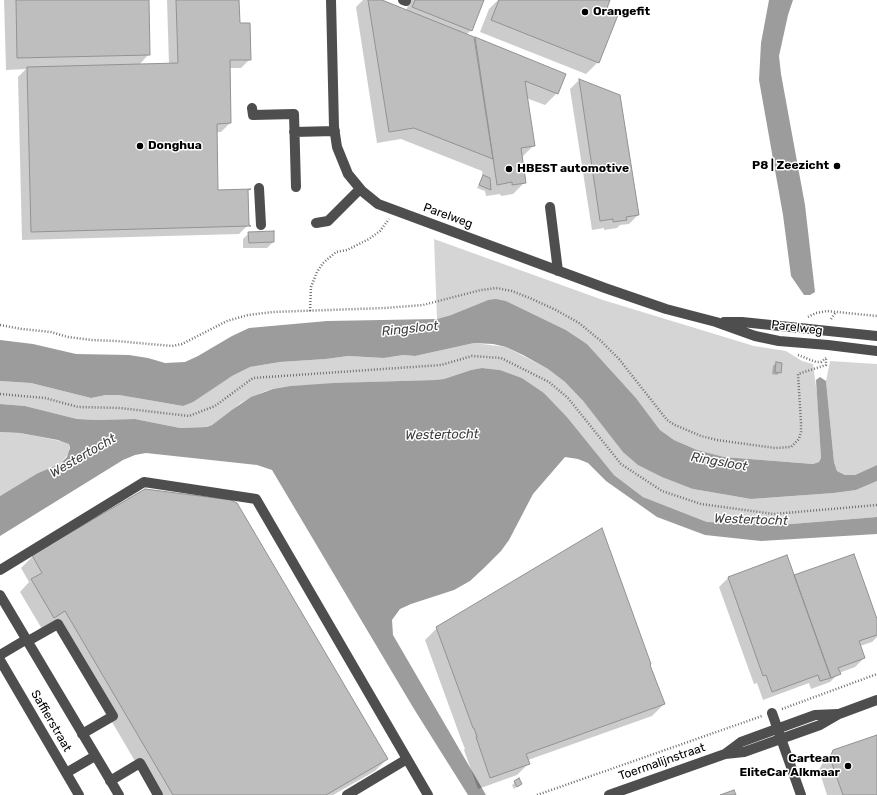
<!DOCTYPE html>
<html>
<head>
<meta charset="utf-8">
<style>
  body { margin:0 }
  canvas { display:block; background:#fff }
</style>
</head>
<body>
<canvas width="877" height="795"></canvas>
<script>
const context = document.querySelector('canvas').getContext('2d');
context.lineJoin = 'round';
function fillPath(path, color) {
  context.fillStyle = color;
  context.fill(path, 'evenodd');
}
function toPath(rows) {
  const path = new Path2D();
  for (const r of rows) {
    path.moveTo(r[0], r[1]);
    for (let i = 2; i < r.length; i += 2) path.lineTo(r[i], r[i + 1]);
  }
  return path;
}
function trace(path, color, width, dash) {
  context.strokeStyle = color;
  context.lineWidth = width;
  context.lineCap = dash ? 'butt' : 'round';
  context.setLineDash(dash || []);
  context.stroke(path);
}
function write(font, color, halo, rows, align = 'center') {
  context.font = font + ' Rubik,sans-serif';
  context.lineWidth = 3;
  context.setLineDash([]);
  context.textBaseline = 'middle';
  context.strokeStyle = halo;
  context.fillStyle = color;
  for (const [text, x, y, turn = 0] of rows) {
    context.save();
    context.translate(x, y);
    context.rotate((+turn || 0) * Math.PI / 180);
    context.textAlign = isNaN(turn) ? turn : align;
    if (halo) context.strokeText(text, 0, 0);
    context.fillText(text, 0, 0);
    context.restore();
  }
}
const green = toPath([
  [434,239,603,300,754,346,786,351,802,361,813,364,817,394,821,458,819,462,813,464,724,457,697,450,674,440,660,430,636,398,587,344,566,330,506,301,488,300,451,315,437,319],
  [474,343,506,347,548,369,565,382,584,402,693,489,751,499,834,493,856,490,877,481,877,517,779,525,707,522,643,497,614,475,567,417,544,393,522,378,500,370,482,368,471,370,444,379,435,380,370,382,290,386,273,389,263,392,242,402,212,425,207,427,180,428,135,419,97,420,77,419,25,406,0,404,0,381,31,383,91,398,106,395,119,395,183,406,232,376,250,367,280,362,326,359,348,356,384,358,403,355,415,356],
  [830,361,877,364,877,465,855,475,845,475,837,471,834,462,826,381],
  [0,432,20,433,66,442,69,444,70,452,60,464,38,473,0,496]
]);
const water = toPath([
  [769,0,793,0,788,15,779,56,781,74,805,205,815,292,810,295,804,295,791,276,783,215,759,80,761,43],
  [496,299,506,301,566,330,587,344,636,398,660,430,674,440,697,450,724,457,813,464,819,462,821,458,816,380,820,377,826,381,834,462,837,471,845,475,855,475,877,465,877,481,856,490,834,493,751,499,693,489,662,477,638,465,623,452,584,402,565,382,548,369,523,355,506,347,493,344,474,343,415,356,403,355,384,358,348,356,326,359,280,362,250,367,232,376,193,402,183,406,119,395,106,395,91,398,31,383,0,381,0,340,33,344,76,354,129,355,148,358,165,363,185,362,198,356,232,336,249,328,327,321,437,319,451,315,488,300],
  [482,368,500,370,522,378,544,393,567,417,614,475,643,497,707,522,779,525,877,517,877,534,761,541,705,535,657,517,606,481,588,463,578,459,565,457,533,494,509,540,501,551,484,568,470,581,454,590,411,604,400,609,392,620,393,635,486,795,468,795,414,709,272,470,257,465,146,453,135,455,123,460,0,536,0,496,38,473,60,464,67,457,70,448,69,444,58,440,20,433,0,432,0,404,25,406,77,419,97,420,135,419,180,428,207,427,212,425,233,409,251,397,273,389,290,386,334,383,435,380,444,379,471,370]
]);
const shadow = toPath([
  [4,0,148,0,149,54,139,65,169,64,167,0,238,0,239,24,250,59,241,68,229,68,230,123,221,132,216,132,217,191,248,225,239,234,22,240,18,77,26,69,6,70],
  [363,0,380,0,406,11,410,0,483,0,471,30,466,35,564,74,557,93,545,105,526,98,533,146,521,158,525,182,513,194,501,196,500,194,486,196,485,191,477,188,483,177,482,171,401,139,377,143,356,7],
  [498,0,610,0,608,3,605,11,598,62,586,74,480,32,489,9],
  [579,80,619,96,638,215,629,224,620,225,617,228,604,230,604,228,592,230,570,89],
  [249,233,273,242,267,248,243,248,243,239],
  [776,363,780,372,777,375,772,374,773,366],
  [33,556,387,759,375,771,333,795,155,795,53,622,42,629,20,592,29,582,21,568],
  [786,557,793,577,877,622,877,637,872,642,860,646,864,658,855,667,839,673,830,682,811,689,809,683,763,700,757,683,754,684,719,587,728,578],
  [437,628,649,665,664,704,652,716,528,760,529,763,517,775,478,789,464,750,465,749,461,739,425,640],
  [877,736,877,795,827,795,819,770,822,764,834,751],
  [518,780,521,784,514,789,512,785]
]);
const building = toPath([
  [16,0,149,0,150,55,17,58,16,0],
  [176,0,239,0,240,23,250,23,251,60,230,60,231,123,217,124,218,190,251,189,248,190,249,225,251,226,31,232,27,67,178,63,176,0],
  [368,0,382,0,474,37,493,159,414,128,389,132,368,0],
  [415,0,484,0,472,31,412,7,415,0],
  [499,0,610,0,606,11,607,12,618,15,599,63,491,20,499,0],
  [475,37,566,74,558,94,525,81,535,146,521,148,526,183,512,185,512,182,497,185,475,37],
  [579,79,620,95,639,215,626,217,627,220,613,222,613,219,600,221,579,79],
  [483,175,490,178,491,190,479,185,483,175],
  [274,231,274,242,249,243,248,232,274,231],
  [776,362,782,363,781,373,775,372,776,362],
  [145,489,231,500,237,503,388,759,326,795,173,795,65,611,54,618,31,579,42,573,32,555,145,489],
  [602,528,651,664,650,665,665,704,526,754,530,764,490,778,476,737,477,737,474,728,473,728,436,627,602,528],
  [854,554,877,619,877,635,859,641,865,658,838,668,841,674,831,678,794,575,854,554],
  [787,555,831,678,820,681,818,675,772,692,766,675,763,676,728,577,787,555],
  [877,735,877,795,843,795,830,758,833,750,877,735],
  [519,778,522,784,517,787,514,781,519,778],
  [734,790,736,795,720,795,734,790]
]);
const path = toPath([
  [310,311,311,287,317,272,323,263,336,252,347,250,369,239,380,231,389,219],
  [808,317,816,313,827,311,877,316],
  [831,319,836,312],
  [0,325,22,329,51,332,68,337,92,340,116,341,172,346,182,344,227,321,248,315,273,312,385,308,423,305,481,290,496,288,512,291,532,299,556,310,579,323,601,341,619,359,667,420,675,425,701,436,717,440,775,448,791,447,799,439,801,432,801,423,798,374,826,365,826,359],
  [798,355,816,362,821,362,826,358],
  [0,394,45,398,78,407,120,408,189,416,215,406,253,378,441,365,472,356,501,358,549,382,568,398,621,464,662,491,701,504,774,514,877,505],
  [782,709,877,674],
  [537,795,762,716]
]);
const minor = toPath([
  [331,0,334,127,337,147,348,174,362,191,378,204,605,288,666,309,716,322,755,336,779,341,828,345,877,351],
  [403,0,406,1,406,0],
  [252,108,253,115,294,114,296,187],
  [294,132,335,131],
  [259,188,261,225],
  [550,207,558,271],
  [316,223,328,221,360,189],
  [724,322,742,322,877,336],
  [0,570,144,482,256,499,428,795],
  [0,595,119,795],
  [28,641,58,624,113,716,82,734],
  [0,655,27,639],
  [0,660,79,795],
  [772,713,801,795],
  [725,754,741,742,815,715,838,714],
  [66,773,95,756],
  [110,781,140,763,158,795],
  [347,795,407,759],
  [609,795,725,754,744,752,820,725,839,714,877,700]
]);
const markers = [
  [585,12,4,"#000"],
  [140,146,4,"#000"],
  [837,166,4,"#000"],
  [509,169,4,"#000"],
  [848,766,4,"#000"]
];
const poiNames = [
  ["Orangefit",593,12],
  ["Donghua",148,146],
  ["P8 | Zeezicht",829,166,"right"],
  ["HBEST automotive",517,169],
  ["Carteam",840,759,"right"],
  ["EliteCar Alkmaar",840,773,"right"]
];
const streetNames = [
  ["Parelweg",448,216,20],
  ["Parelweg",797,328,7],
  ["Saffierstraat",51,721,60],
  ["Toermalijnstraat",662,762,-19]
];
const waterNames = [
  ["Ringsloot",410,329,-6],
  ["Westertocht",442,435,-1],
  ["Westertocht",83,456,-30],
  ["Ringsloot",719,462,10],
  ["Westertocht",751,520,2]
];
fillPath(green, '#d5d5d5');
fillPath(water, '#9c9c9c');
fillPath(shadow, '#0003');
fillPath(building, '#bebebe');
trace(building, '#929292', 1);
trace(path, '#707070', 2.5, [1, 2]);
trace(minor, '#4e4e4e', 10);
for (const [x, y, r, color] of markers) {
  const dot = new Path2D();
  dot.arc(x, y, r, 0, 2 * Math.PI);
  context.fillStyle = color;
  context.fill(dot);
  trace(dot, '#fff', 1.5);
}
write('bold 12px', '#000', '#fff', poiNames, 'left');
write('12px', '#000', '#fff', streetNames);
write('italic 13px', '#3d3d3d', '#fff', waterNames);
</script>
</body>
</html>
